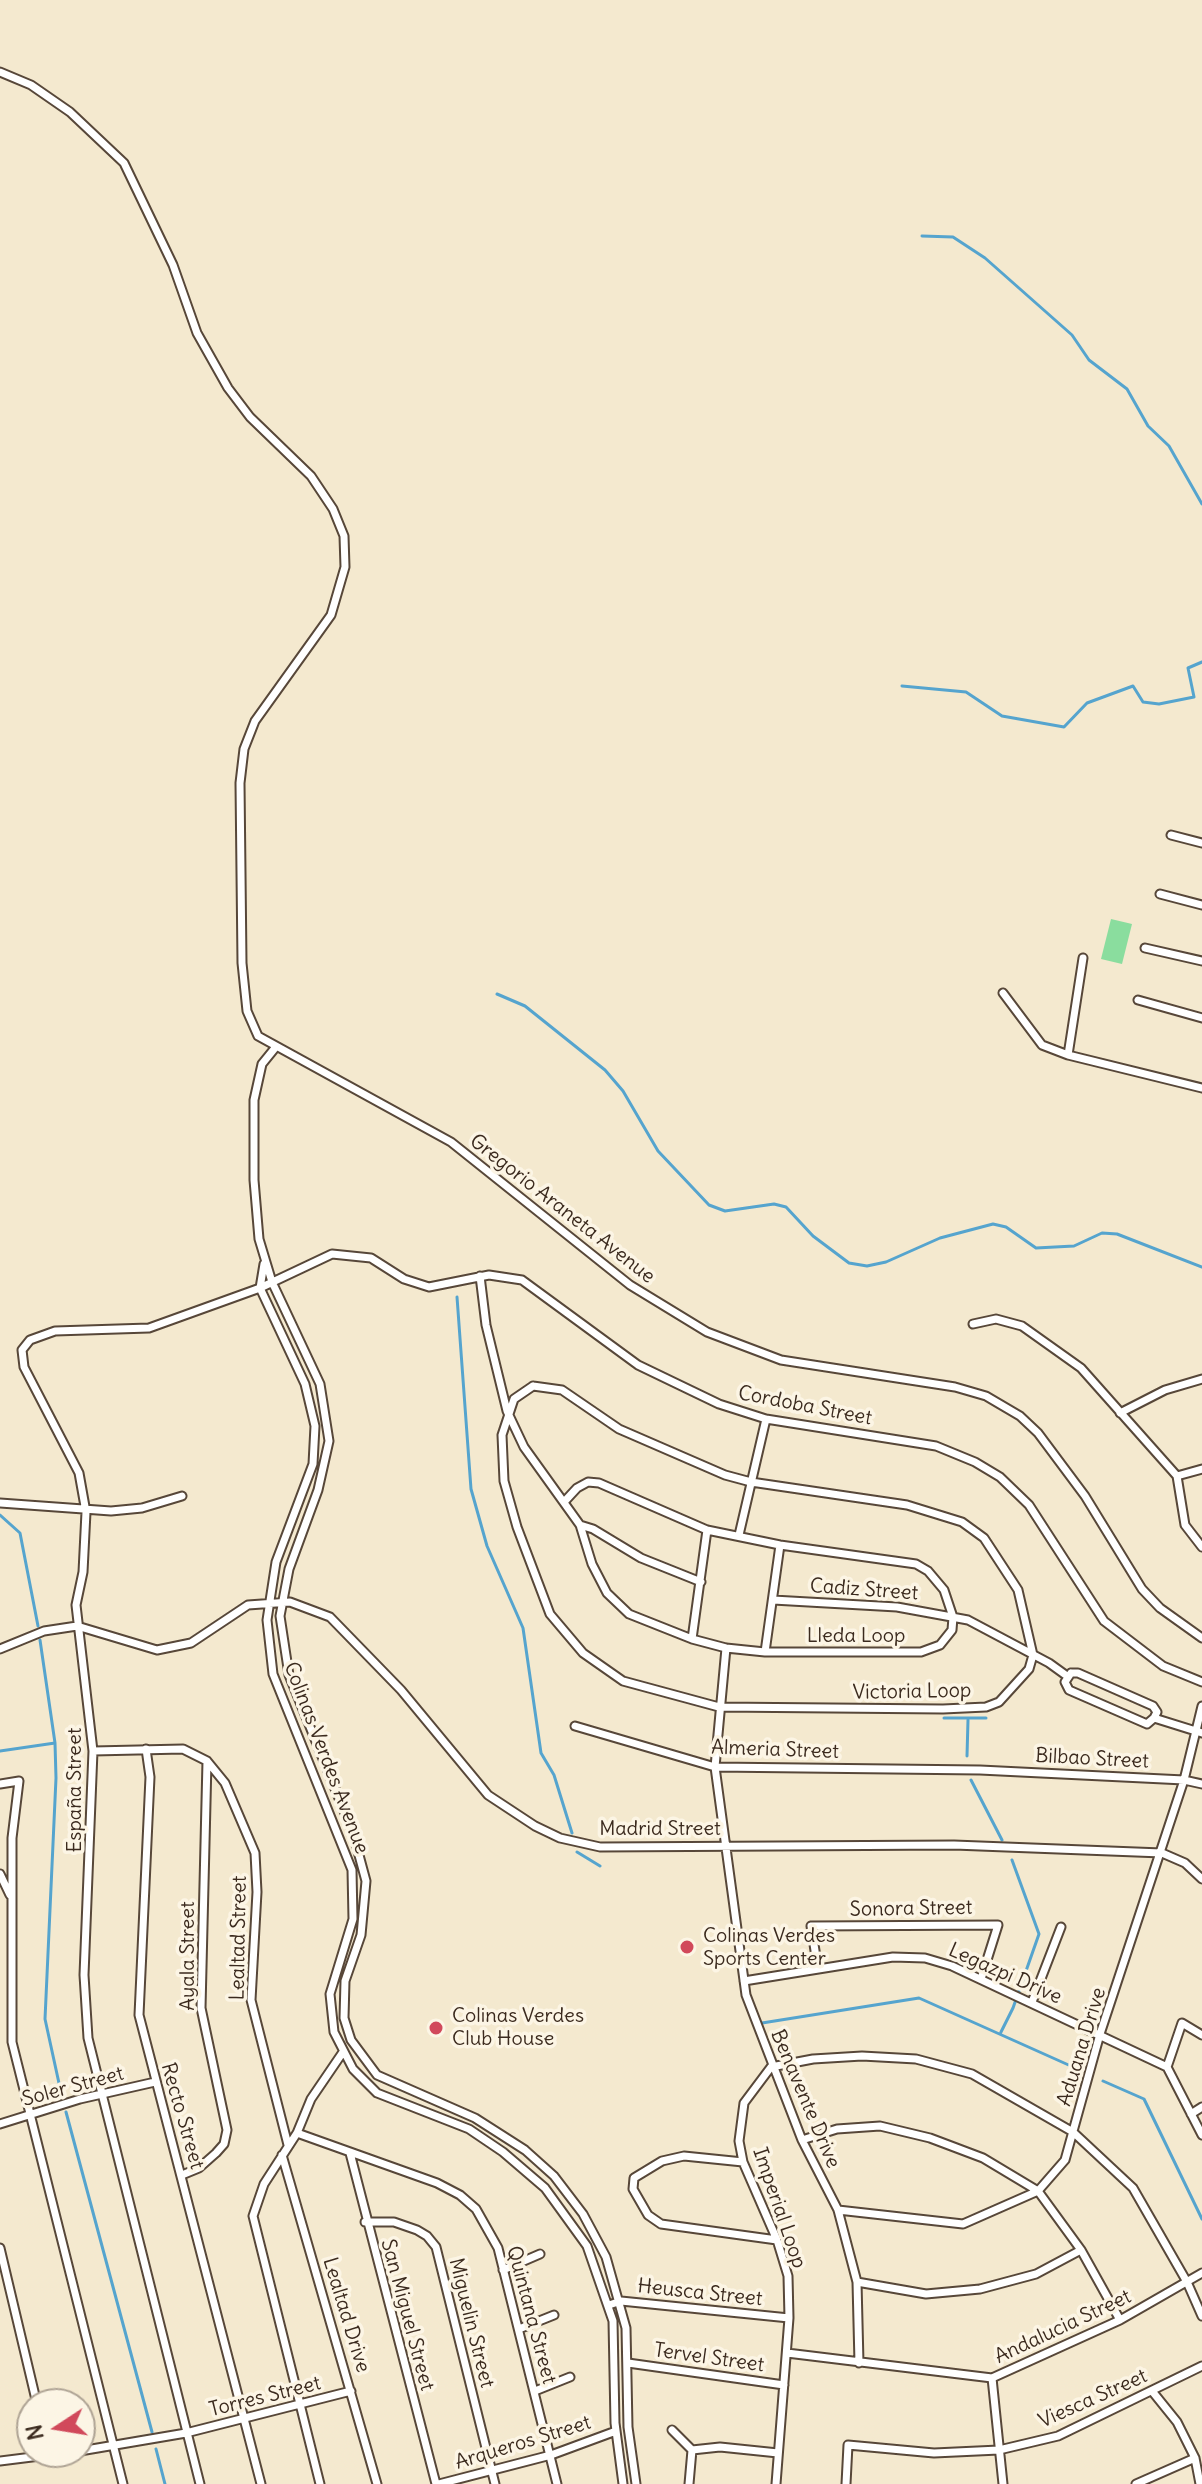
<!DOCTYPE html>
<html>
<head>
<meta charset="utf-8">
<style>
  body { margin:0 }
  #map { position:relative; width:1202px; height:2484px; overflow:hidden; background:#f4e9cf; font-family:Delius,sans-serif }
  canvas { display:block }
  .north { position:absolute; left:16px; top:2388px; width:80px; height:80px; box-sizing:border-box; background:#fcf5e5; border:2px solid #afa495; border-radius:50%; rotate:258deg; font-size:22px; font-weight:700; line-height:32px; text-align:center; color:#3b2a1e }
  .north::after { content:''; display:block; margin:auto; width:28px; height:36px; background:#d1495b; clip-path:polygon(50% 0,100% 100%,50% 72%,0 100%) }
</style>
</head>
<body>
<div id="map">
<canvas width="1202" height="2484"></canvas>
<div class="north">N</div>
</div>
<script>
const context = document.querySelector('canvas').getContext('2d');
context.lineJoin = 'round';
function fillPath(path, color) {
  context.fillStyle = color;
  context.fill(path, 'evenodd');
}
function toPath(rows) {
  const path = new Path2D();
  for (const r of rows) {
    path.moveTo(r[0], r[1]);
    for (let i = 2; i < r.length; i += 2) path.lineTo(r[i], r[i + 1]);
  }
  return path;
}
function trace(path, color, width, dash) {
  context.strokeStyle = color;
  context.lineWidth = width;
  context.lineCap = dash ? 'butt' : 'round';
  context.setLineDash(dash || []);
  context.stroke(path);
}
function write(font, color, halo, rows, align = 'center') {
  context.font = font + ' Delius,sans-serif';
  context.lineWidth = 7;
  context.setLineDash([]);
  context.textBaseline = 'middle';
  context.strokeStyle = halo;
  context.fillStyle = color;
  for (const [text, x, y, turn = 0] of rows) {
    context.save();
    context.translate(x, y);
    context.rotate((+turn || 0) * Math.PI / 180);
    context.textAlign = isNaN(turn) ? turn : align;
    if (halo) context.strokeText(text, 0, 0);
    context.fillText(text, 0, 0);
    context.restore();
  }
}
const green = toPath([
  [1111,919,1132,924,1122,964,1101,959]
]);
const stream = toPath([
  [922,236,953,237,985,258,1072,335,1089,360,1127,389,1148,426,1169,446,1202,504],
  [902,686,966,692,1002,716,1064,727,1087,703,1133,686,1143,702,1159,704,1194,697,1188,668,1202,662],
  [497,994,525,1006,605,1070,623,1091,658,1151,709,1205,725,1211,774,1204,786,1207,813,1236,849,1263,867,1266,886,1262,940,1238,993,1224,1006,1227,1036,1248,1074,1246,1102,1233,1117,1234,1202,1267],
  [457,1297,471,1489,487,1546,523,1628,541,1753,554,1775,572,1833],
  [0,1515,20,1533,38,1626],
  [40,1640,55,1743,56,1778,45,2019,62,2097],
  [944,1718,986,1718],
  [0,1751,55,1743],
  [967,1756,968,1720],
  [971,1780,1002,1840],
  [577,1852,600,1866],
  [762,2023,919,1998,1082,2071],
  [1001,2032,1013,2008,1039,1934,1012,1860],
  [1103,2081,1144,2099,1202,2219],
  [66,2112,152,2432],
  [156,2449,165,2484]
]);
const minor = toPath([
  [0,72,31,85,70,112,124,163,173,265,197,333,228,388,250,417,311,476,333,509,344,536,345,567,331,615,255,721,244,749,240,783,242,963,247,1011,258,1036,451,1142,630,1285,707,1332,781,1360,955,1387,986,1396,1020,1416,1038,1433,1085,1496,1142,1589,1160,1608,1202,1638],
  [1171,835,1202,843],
  [1160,894,1202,905],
  [1145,948,1202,961],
  [1003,993,1042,1045,1068,1055,1202,1088],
  [1138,1000,1202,1018],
  [275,1048,262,1064,254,1100,254,1180,259,1239,272,1282,320,1384,329,1441,318,1490,289,1569,280,1616,289,1675,353,1833,366,1881,361,1935,345,1981,344,2018,351,2040,377,2075,475,2118,525,2150,554,2176,583,2214,606,2257,626,2328,628,2427,636,2484],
  [1068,1055,1083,958],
  [264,1264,260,1288,305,1384,315,1426,313,1464,276,1562,267,1620,273,1674,352,1870,353,1919,330,1994,334,2032,353,2069,377,2093,469,2129,503,2152,545,2188,587,2246,613,2321,615,2423,623,2484],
  [480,1276,486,1325,507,1411,524,1447,580,1525,592,1564,607,1593,629,1614,692,1639,726,1648,765,1652,921,1652,940,1645,952,1630,953,1617,944,1590,928,1571,916,1564,780,1545,707,1530,599,1483,588,1482,577,1488,564,1502],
  [973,1324,996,1319,1022,1326,1081,1368,1177,1476,1185,1525,1202,1547],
  [533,1386,562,1390,619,1429,725,1475,751,1482,907,1505,962,1522,984,1538,1018,1590,1033,1655,1029,1669,999,1702,986,1707,943,1709,719,1707,623,1681,583,1653,550,1614,517,1527,504,1481,502,1435,514,1399,533,1386],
  [1120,1413,1165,1390,1202,1379],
  [1177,1476,1202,1469],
  [0,1503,111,1511,142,1508,182,1496],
  [580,1525,593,1529,641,1558,701,1582],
  [739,1535,766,1419],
  [773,1600,897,1607,968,1620,1049,1663,1067,1676],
  [692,1639,707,1530],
  [726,1648,715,1767,746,1995,802,2140,838,2210,857,2282,859,2363],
  [0,1649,44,1631,77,1626,157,1650,191,1643,248,1605,290,1602,330,1617,401,1690,488,1795,535,1826,560,1838,600,1847,954,1845,1162,1853,1185,1863,1202,1879],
  [765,1652,780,1545],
  [1071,1673,1078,1673,1153,1706,1157,1712,1154,1718,1147,1724,1069,1690,1065,1682,1071,1673],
  [1154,1718,1202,1733],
  [575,1726,715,1767,980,1770,1184,1780,1202,1784],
  [146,1749,150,1777,139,2015,261,2484],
  [93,1751,183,1749,207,1761,225,1783,255,1853,257,1892,251,2000,288,2145],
  [0,1784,19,1781,12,1838,12,2042,123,2484],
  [0,1874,10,1895],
  [818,1969,811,1926,998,1925,981,1979],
  [744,1981,893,1957,925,1958,952,1966,1167,2067,1202,2135],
  [1032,2002,1061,1927],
  [1167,2067,1182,2023,1202,2035],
  [1191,2114,1202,2107],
  [0,2124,80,2099,155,2082],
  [297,2133,437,2183,460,2195,476,2209,498,2248,557,2484],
  [802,2140,837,2129,880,2126,930,2138,983,2158,1038,2191,1081,2250,1120,2320],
  [350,2153,436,2484],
  [282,2155,377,2484],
  [743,2162,684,2156,662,2161,634,2178,633,2189,648,2215,661,2224,777,2240],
  [182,2175,199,2168,216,2153,224,2144,227,2130,201,2008,207,1761],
  [838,2210,963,2224,1038,2191,1065,2160,1100,2034,1184,1780,1202,1706],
  [365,2222,394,2222,417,2230,427,2236,436,2247,495,2484],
  [0,2248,37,2404],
  [503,2270,540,2254],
  [857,2282,926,2294,980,2289,1036,2274,1081,2250],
  [609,2305,621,2301,789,2318],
  [519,2329,554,2315],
  [787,2353,992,2378,1120,2320,1202,2273],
  [628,2363,784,2385],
  [992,2378,1003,2484],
  [535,2391,570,2377],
  [1152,2391,1177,2422,1195,2458,1200,2484],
  [672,2430,692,2450],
  [80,2451,186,2433,351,2391],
  [0,2461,72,2452],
  [200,2484,88,2038,84,1975,93,1751,76,1605,83,1572,86,1512,79,1473,24,1367,22,1350,30,1340,55,1331,149,1328,260,1288,332,1254,371,1258,404,1279,429,1287,489,1275,522,1280,638,1365,719,1404,766,1419,936,1446,975,1462,1000,1477,1029,1505,1104,1621,1163,1666,1202,1682],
  [320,2484,253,2216,264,2184,297,2133,311,2099,343,2052],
  [439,2484,551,2455,616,2431],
  [689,2484,692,2450,720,2447,778,2453],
  [776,2484,789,2318,788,2276,777,2240,743,2162,739,2141,744,2103,771,2067,813,2059,862,2056,916,2059,972,2074,1073,2132,1133,2188,1187,2282,1202,2316],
  [846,2484,848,2445,934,2453,999,2450,1058,2436,1202,2366],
  [1136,2484,1195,2458]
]);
const markers = [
  [687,1947,8,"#d1495b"],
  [436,2028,8,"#d1495b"]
];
const streetNames = [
  ["Gregorio Araneta Avenue",562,1209,38],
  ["Cordoba Street",805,1406,11],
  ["Cadiz Street",864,1590,4],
  ["Lleda Loop",856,1636],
  ["Victoria Loop",912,1692,-1],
  ["Almeria Street",775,1750,2],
  ["Colinas Verdes Avenue",326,1758,69],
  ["Bilbao Street",1092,1759,3],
  ["España Street",75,1790,-90],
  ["Madrid Street",660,1829],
  ["Sonora Street",911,1909,-1],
  ["Lealtad Street",239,1938,-89],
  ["Ayala Street",188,1956,-90],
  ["Legazpi Drive",1005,1974,24],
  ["Aduana Drive",1082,2047,-73],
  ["Soler Street",73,2087,-15],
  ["Benavente Drive",805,2099,67],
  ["Recto Street",182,2116,74],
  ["Imperial Loop",779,2208,71],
  ["Heusca Street",700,2293,6],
  ["Lealtad Drive",346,2315,73],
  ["San Miguel Street",407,2315,75],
  ["Quintana Street",531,2315,75],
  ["Miguelin Street",471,2323,76],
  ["Andalucia Street",1063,2327,-25],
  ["Tervel Street",709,2358,8],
  ["Torres Street",265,2397,-14],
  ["Viesca Street",1093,2399,-24],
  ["Arqueros Street",523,2443,-17]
];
const poiNames = [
  ["Colinas Verdes",703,1936],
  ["Sports Center",703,1959],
  ["Colinas Verdes",452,2016],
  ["Club House",452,2039]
];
fillPath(green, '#8add9e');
trace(stream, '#55a4ce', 3);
trace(minor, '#574739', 11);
trace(minor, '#fff', 7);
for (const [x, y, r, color] of markers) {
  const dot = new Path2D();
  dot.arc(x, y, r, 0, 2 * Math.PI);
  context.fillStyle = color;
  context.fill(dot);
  trace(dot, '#fcf5e5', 3);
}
write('20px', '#3b2a1e', '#fcf5e5', streetNames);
write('20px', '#3b2a1e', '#fcf5e5', poiNames, 'left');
</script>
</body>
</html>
